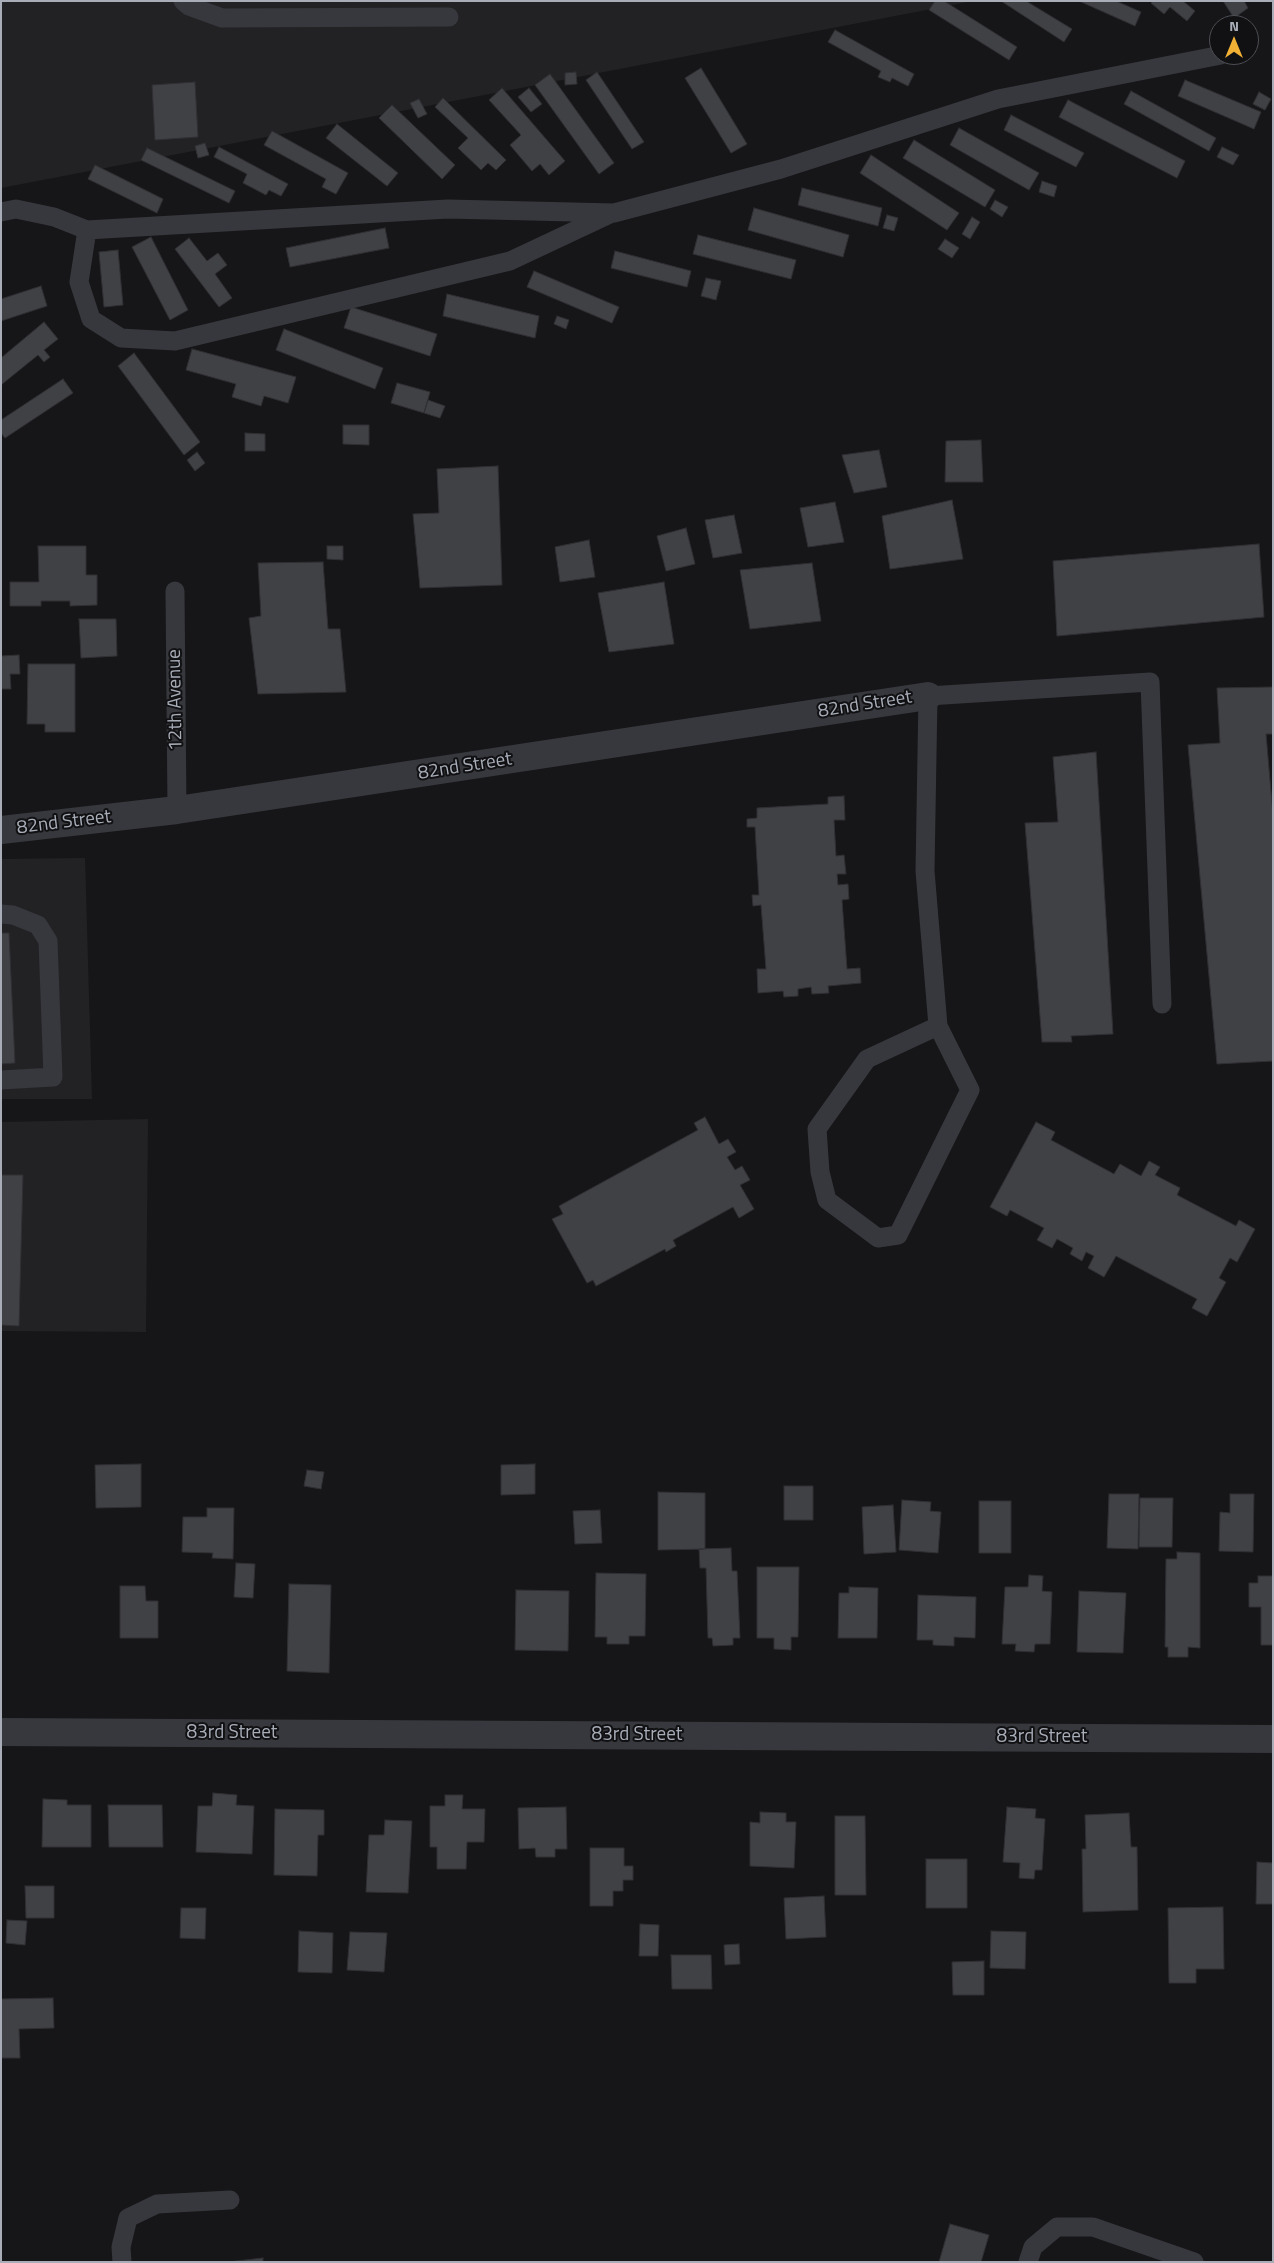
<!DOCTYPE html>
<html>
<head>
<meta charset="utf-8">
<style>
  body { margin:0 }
  #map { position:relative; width:1274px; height:2263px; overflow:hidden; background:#161618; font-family:"Titillium Web",sans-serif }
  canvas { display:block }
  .frame { position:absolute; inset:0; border:2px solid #a8adb8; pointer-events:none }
  .north { position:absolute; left:1209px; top:15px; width:50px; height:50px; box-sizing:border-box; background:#111113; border:1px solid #4d4f55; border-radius:50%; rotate:0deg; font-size:14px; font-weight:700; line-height:20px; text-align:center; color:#a8adb8 }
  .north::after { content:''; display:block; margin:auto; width:18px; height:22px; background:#f2b134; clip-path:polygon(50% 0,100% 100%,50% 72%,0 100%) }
</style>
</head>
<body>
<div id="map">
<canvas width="1274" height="2263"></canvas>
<div class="frame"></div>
<div class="north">N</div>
</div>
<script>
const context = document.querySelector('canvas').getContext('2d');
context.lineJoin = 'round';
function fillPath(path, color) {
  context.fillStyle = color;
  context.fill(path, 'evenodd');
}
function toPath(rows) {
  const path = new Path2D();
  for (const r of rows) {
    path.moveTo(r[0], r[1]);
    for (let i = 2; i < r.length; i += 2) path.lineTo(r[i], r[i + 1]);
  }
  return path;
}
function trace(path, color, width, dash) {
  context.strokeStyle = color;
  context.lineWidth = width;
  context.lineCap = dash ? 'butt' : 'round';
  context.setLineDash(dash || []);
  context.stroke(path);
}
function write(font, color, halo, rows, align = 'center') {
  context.font = font + ' "Titillium Web",sans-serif';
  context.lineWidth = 4;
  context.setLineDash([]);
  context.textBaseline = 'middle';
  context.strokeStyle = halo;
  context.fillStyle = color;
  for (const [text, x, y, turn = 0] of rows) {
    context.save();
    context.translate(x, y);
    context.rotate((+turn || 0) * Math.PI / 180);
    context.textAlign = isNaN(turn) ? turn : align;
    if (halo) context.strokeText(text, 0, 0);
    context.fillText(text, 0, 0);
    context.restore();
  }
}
const built = toPath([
  [1,1,973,1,1,188],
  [85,858,92,1099,1,1099,1,859],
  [148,1119,146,1332,1,1331,1,1122]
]);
const building = toPath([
  [935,1,944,1,1017,47,1009,60,929,10,935,1],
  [1001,1,1026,1,1072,29,1064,42,1001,1],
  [1079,1,1116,1,1141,12,1135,26,1079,1],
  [1153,1,1183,1,1195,11,1187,21,1170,7,1164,14,1151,3,1153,1],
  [1223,1,1244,1,1248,8,1234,18,1223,1],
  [835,30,914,74,908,86,892,78,890,82,878,77,881,71,828,42,835,30],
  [701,68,747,144,731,153,685,78,701,68],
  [576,72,577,84,565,85,565,73,576,72],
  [597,72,644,142,632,149,586,80,597,72],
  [550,74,614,163,599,174,535,85,550,74],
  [1185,80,1261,112,1254,129,1178,96,1185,80],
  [195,82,198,137,155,140,152,85,195,82],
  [502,88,565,161,549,175,540,164,532,171,510,145,521,135,489,100,502,88],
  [529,88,542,104,531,112,518,97,529,88],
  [1131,91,1216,138,1209,151,1124,104,1131,91],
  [1259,92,1271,99,1265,110,1253,104,1259,92],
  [443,98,506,160,496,170,488,163,481,170,458,148,468,138,435,107,443,98],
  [419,99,427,114,418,118,410,103,419,99],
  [1068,100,1185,161,1177,178,1059,117,1068,100],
  [392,105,455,165,442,179,379,118,392,105],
  [1011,115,1084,153,1076,167,1004,130,1011,115],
  [337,124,398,173,387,186,326,138,337,124],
  [959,128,1039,173,1029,190,950,145,959,128],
  [272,131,348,173,336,194,322,187,326,179,264,145,272,131],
  [914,140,995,190,985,207,903,158,914,140],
  [205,143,209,155,198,158,195,146,205,143],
  [219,147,288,184,281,196,269,190,266,195,243,183,247,174,214,157,219,147],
  [1222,147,1239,155,1233,165,1217,157,1222,147],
  [147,148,235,191,229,203,141,160,147,148],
  [871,155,959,213,947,230,860,173,871,155],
  [95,165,163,199,157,213,88,179,95,165],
  [1042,181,1057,186,1054,197,1039,192,1042,181],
  [802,188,882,208,878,226,798,205,802,188],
  [995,200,1008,207,1002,217,990,209,995,200],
  [754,208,849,235,843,257,748,230,754,208],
  [887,215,898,218,894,231,883,228,887,215],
  [972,217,980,222,970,239,962,234,972,217],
  [385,228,389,248,290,267,286,248,385,228],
  [698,235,796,260,791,279,693,254,698,235],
  [151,237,188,310,170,320,132,247,151,237],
  [189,238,207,261,218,253,227,265,215,274,232,298,219,307,175,249,189,238],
  [945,239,959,248,952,258,938,249,945,239],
  [118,250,123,305,104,307,99,252,118,250],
  [615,251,691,271,687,287,611,268,615,251],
  [534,271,619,307,612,323,527,287,534,271],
  [706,278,721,281,716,300,701,296,706,278],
  [41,286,47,306,1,321,1,299,41,286],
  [447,294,539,316,535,338,443,316,447,294],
  [351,307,437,334,430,356,344,328,351,307],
  [557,316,569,320,566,329,554,324,557,316],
  [44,322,58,339,44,350,50,357,44,362,38,355,1,385,1,358,44,322],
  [284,329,383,368,375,389,276,350,284,329],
  [192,349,296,377,288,403,264,396,261,406,232,397,236,384,186,370,192,349],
  [134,353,200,442,184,455,118,366,134,353],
  [63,379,73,393,5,438,1,433,1,420,63,379],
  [397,383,430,392,424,413,391,403,397,383],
  [428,400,445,406,440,418,424,413,428,400],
  [343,425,369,425,369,445,343,444,343,425],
  [245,433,265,434,265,451,245,451,245,433],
  [981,440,983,482,945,482,946,441,981,440],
  [879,450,887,487,854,493,842,455,879,450],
  [197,452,205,463,195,471,187,460,197,452],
  [498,466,502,585,420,588,413,514,439,513,437,469,498,466],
  [952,500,963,559,890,569,882,516,952,500],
  [835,502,844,542,808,547,800,508,835,502],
  [734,515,742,553,713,558,705,520,734,515],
  [686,528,695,564,666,571,657,536,686,528],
  [589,540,595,577,560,582,555,547,589,540],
  [1259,544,1264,617,1057,636,1053,561,1259,544],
  [38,546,86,546,86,575,97,575,97,605,70,606,70,601,41,601,41,606,10,606,10,582,39,582,38,546],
  [327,546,343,546,343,560,327,559,327,546],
  [323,562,328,629,340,629,346,692,258,694,249,618,261,616,258,563,323,562],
  [812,563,821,621,750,629,740,570,812,563],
  [664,582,674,644,609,652,598,593,664,582],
  [79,619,116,619,117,656,81,658,79,619],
  [19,655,20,674,10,674,11,689,1,689,1,656,19,655],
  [28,664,75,664,75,732,45,732,45,724,27,724,28,664],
  [1273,687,1273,734,1266,734,1273,815,1273,1061,1217,1064,1188,745,1220,743,1217,688,1273,687],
  [1096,752,1113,1034,1071,1036,1072,1042,1042,1042,1025,823,1058,822,1053,757,1096,752],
  [844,796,845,820,834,820,836,856,844,855,846,874,837,874,838,885,848,884,849,899,842,900,847,969,860,968,861,983,828,986,829,993,812,994,811,987,798,989,798,996,784,997,783,991,758,993,757,969,766,969,761,905,753,906,752,895,759,895,755,827,747,827,747,819,757,818,757,808,828,804,828,797,844,796],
  [1,933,9,933,15,1063,1,1064,1,933],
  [705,1117,719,1144,728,1139,736,1152,727,1157,735,1170,742,1166,750,1180,740,1185,754,1209,739,1218,733,1207,673,1240,676,1246,666,1252,665,1249,596,1286,593,1280,587,1283,552,1219,563,1214,559,1206,698,1130,694,1123,705,1117],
  [1036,1122,1055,1132,1051,1140,1114,1174,1120,1164,1141,1176,1149,1161,1160,1167,1155,1175,1180,1188,1177,1195,1236,1226,1239,1220,1255,1229,1237,1262,1230,1258,1219,1278,1226,1282,1207,1316,1192,1308,1197,1299,1116,1256,1104,1277,1088,1268,1094,1256,1086,1252,1082,1261,1070,1254,1073,1248,1057,1239,1052,1248,1037,1240,1044,1228,1010,1210,1007,1216,990,1207,1036,1122],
  [1,1175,23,1175,19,1326,1,1325,1,1175],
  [141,1464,141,1507,96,1508,95,1465,141,1464],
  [535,1464,535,1494,501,1495,501,1465,535,1464],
  [307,1470,324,1472,321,1489,304,1486,307,1470],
  [784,1486,813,1486,813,1520,784,1520,784,1486],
  [658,1492,705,1493,705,1549,658,1550,658,1492],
  [1109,1494,1139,1494,1138,1549,1107,1548,1109,1494],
  [1230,1494,1254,1494,1253,1552,1219,1551,1220,1512,1230,1513,1230,1494],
  [1140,1498,1173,1498,1172,1547,1139,1547,1140,1498],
  [902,1500,931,1502,930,1511,941,1512,938,1553,899,1550,902,1500],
  [979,1501,1011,1501,1011,1553,979,1553,979,1501],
  [893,1505,896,1552,864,1554,862,1507,893,1505],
  [207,1508,234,1508,233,1559,212,1558,213,1553,182,1552,183,1517,207,1517,207,1508],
  [600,1510,602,1543,575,1544,573,1511,600,1510],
  [731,1548,732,1571,737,1571,740,1638,733,1638,733,1645,713,1646,712,1638,708,1638,706,1568,700,1568,699,1549,731,1548],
  [1177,1552,1200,1553,1200,1648,1188,1647,1188,1657,1168,1657,1168,1647,1165,1647,1166,1559,1177,1559,1177,1552],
  [236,1563,255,1564,253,1598,234,1597,236,1563],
  [757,1567,799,1567,798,1637,791,1637,791,1650,774,1649,774,1638,757,1638,757,1567],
  [596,1573,646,1574,645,1636,629,1636,629,1644,607,1644,607,1637,595,1637,596,1573],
  [1029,1575,1043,1576,1042,1591,1052,1592,1050,1644,1035,1644,1034,1652,1015,1651,1016,1644,1002,1644,1005,1587,1028,1587,1029,1575],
  [1258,1576,1273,1576,1273,1645,1261,1645,1261,1607,1249,1607,1249,1583,1258,1583,1258,1576],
  [289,1584,331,1585,329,1673,287,1671,289,1584],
  [120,1586,145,1586,146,1601,158,1601,158,1638,120,1638,120,1586],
  [849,1587,878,1588,877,1638,838,1638,839,1593,849,1593,849,1587],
  [516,1590,569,1591,568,1651,515,1650,516,1590],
  [1079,1591,1126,1593,1123,1653,1077,1652,1079,1591],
  [918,1595,976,1597,975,1638,954,1637,954,1646,933,1645,933,1640,917,1640,918,1595],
  [213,1793,237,1795,236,1805,254,1806,252,1854,196,1852,198,1806,212,1806,213,1793],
  [445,1795,463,1795,462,1809,485,1809,484,1842,467,1842,466,1869,437,1869,437,1847,430,1847,430,1806,445,1806,445,1795],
  [43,1799,67,1800,67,1805,91,1805,91,1847,42,1847,43,1799],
  [108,1805,162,1805,163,1847,109,1847,108,1805],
  [566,1807,567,1849,555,1849,555,1857,536,1857,535,1848,519,1849,518,1808,566,1807],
  [1007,1807,1036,1809,1035,1818,1045,1819,1042,1870,1035,1870,1034,1879,1019,1878,1020,1863,1003,1862,1007,1807],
  [275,1809,324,1810,324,1835,318,1835,317,1876,274,1875,275,1809],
  [760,1812,786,1813,786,1822,796,1822,794,1868,750,1866,750,1822,760,1823,760,1812],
  [1129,1813,1131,1847,1137,1847,1138,1910,1083,1912,1082,1849,1086,1849,1085,1815,1129,1813],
  [835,1816,865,1816,866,1895,835,1895,835,1816],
  [385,1820,412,1821,408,1893,366,1892,369,1835,384,1835,385,1820],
  [590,1848,624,1848,624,1866,633,1866,633,1880,623,1880,623,1891,613,1891,613,1906,590,1906,590,1848],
  [926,1859,967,1859,967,1908,926,1908,926,1859],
  [1257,1862,1273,1863,1273,1904,1256,1904,1257,1862],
  [25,1886,54,1886,54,1918,26,1918,25,1886],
  [824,1896,826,1937,786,1939,784,1898,824,1896],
  [1223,1907,1224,1969,1196,1969,1196,1983,1169,1983,1168,1908,1223,1907],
  [181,1908,206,1908,205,1939,180,1938,181,1908],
  [7,1920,27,1921,25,1945,6,1943,7,1920],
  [640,1924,659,1925,658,1956,639,1956,640,1924],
  [299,1931,333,1933,332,1973,298,1972,299,1931],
  [991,1931,1026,1932,1025,1969,990,1968,991,1931],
  [350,1932,387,1933,384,1972,347,1970,350,1932],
  [739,1944,740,1964,725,1965,724,1945,739,1944],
  [671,1955,711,1955,712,1989,672,1989,671,1955],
  [984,1961,984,1995,953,1995,952,1962,984,1961],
  [53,1998,54,2028,19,2029,20,2058,1,2058,1,1999,53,1998],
  [950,2224,989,2235,981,2262,939,2262,950,2224],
  [263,2258,263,2262,228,2262,263,2258]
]);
const lane = toPath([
  [183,1,189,6,222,18,449,17],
  [1,212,16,209,54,217,87,230,448,209,614,213,781,169,998,99,1221,55],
  [87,230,79,282,91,319,121,338,175,341,510,261,610,214],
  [175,591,177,810],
  [1,914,13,915,38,925,48,941,53,1077,1,1080],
  [938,1026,867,1059,817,1129,820,1172,827,1200,878,1238,898,1235,970,1090,938,1026,925,871,928,696,1150,682,1162,1004],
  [122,2262,121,2247,128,2218,157,2204,230,2200],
  [1028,2262,1033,2247,1057,2227,1093,2227,1194,2262]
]);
const street = toPath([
  [1,830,177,810,928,696],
  [1,1732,1273,1739]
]);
const streetNames = [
  ["12th Avenue",176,700,-91],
  ["82nd Street",865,705,-9],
  ["82nd Street",465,767,-9],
  ["82nd Street",64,823,-7],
  ["83rd Street",232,1733],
  ["83rd Street",637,1735],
  ["83rd Street",1042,1737]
];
fillPath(built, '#222225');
fillPath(building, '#404145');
trace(building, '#303034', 1);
trace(lane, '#37383d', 19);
trace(street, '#37383d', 28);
write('19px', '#a8adb8', '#111113', streetNames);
</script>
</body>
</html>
